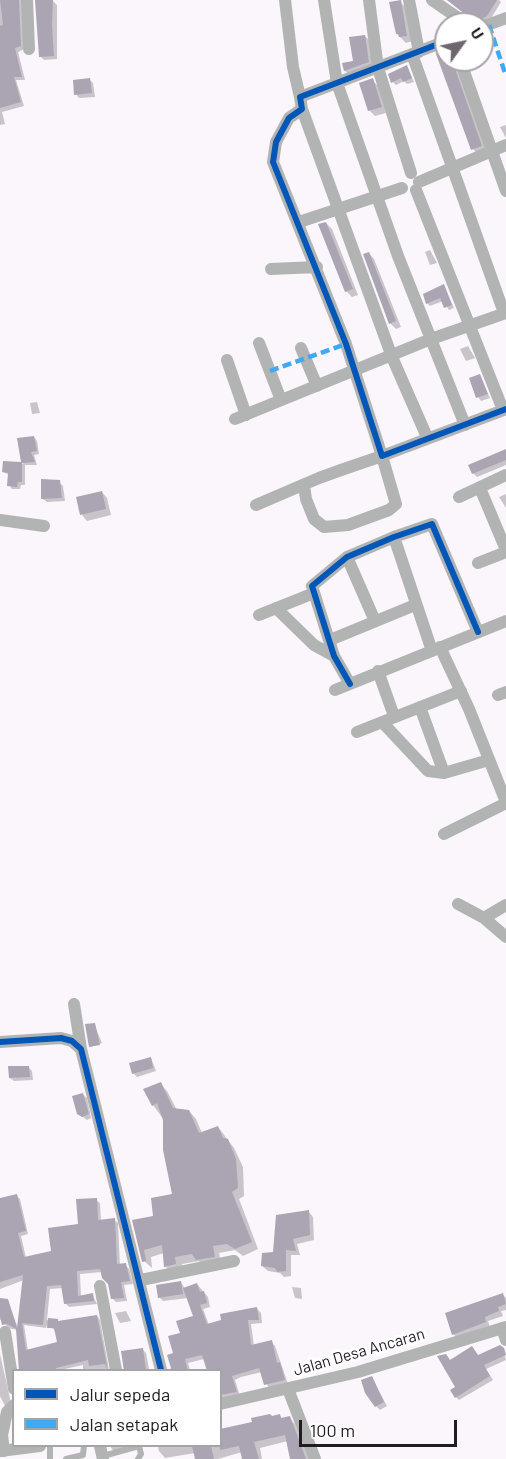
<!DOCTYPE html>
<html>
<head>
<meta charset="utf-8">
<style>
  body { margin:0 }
  #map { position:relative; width:506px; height:1459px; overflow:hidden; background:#fbf5fc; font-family:Barlow,sans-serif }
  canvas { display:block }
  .legend { position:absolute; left:12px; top:1369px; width:210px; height:78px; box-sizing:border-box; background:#fff; border:2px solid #a7a4a7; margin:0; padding:8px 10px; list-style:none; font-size:18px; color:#221b22 }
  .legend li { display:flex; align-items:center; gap:12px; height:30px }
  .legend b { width:30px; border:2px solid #a7a4a7 }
  .north { position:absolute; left:434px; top:12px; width:60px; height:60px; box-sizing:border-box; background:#fff; border:2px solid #a7a4a7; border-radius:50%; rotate:57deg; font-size:16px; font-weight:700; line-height:24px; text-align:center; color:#221b22 }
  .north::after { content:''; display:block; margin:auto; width:21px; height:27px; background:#6e676e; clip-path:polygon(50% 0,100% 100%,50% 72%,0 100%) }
  .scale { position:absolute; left:299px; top:1420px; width:158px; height:27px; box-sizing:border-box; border:3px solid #221b22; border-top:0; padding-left:8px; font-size:18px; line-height:21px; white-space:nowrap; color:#221b22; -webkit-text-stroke:4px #fff; paint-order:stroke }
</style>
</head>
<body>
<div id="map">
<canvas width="506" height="1459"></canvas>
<ul class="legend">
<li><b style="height:8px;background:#0057b8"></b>Jalur sepeda</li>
<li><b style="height:8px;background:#3fa9f5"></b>Jalan setapak</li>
</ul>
<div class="north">U</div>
<div class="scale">100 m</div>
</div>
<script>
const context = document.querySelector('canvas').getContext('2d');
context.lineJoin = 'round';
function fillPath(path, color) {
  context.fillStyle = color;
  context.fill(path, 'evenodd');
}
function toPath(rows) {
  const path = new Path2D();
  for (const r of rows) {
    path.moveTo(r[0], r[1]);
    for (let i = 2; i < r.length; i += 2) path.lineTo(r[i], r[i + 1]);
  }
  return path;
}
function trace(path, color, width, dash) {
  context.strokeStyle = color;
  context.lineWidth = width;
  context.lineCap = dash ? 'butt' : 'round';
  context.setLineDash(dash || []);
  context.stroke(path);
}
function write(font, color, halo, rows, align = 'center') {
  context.font = font + ' Barlow,sans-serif';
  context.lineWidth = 6;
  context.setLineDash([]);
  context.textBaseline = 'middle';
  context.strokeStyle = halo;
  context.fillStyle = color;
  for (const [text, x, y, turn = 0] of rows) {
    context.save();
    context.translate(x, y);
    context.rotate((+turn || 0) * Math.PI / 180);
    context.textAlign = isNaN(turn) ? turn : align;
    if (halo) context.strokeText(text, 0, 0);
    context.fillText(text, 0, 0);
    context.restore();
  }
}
const shadow = toPath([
  [0,0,24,0,24,49,18,52,25,80,16,80,24,106,2,112,5,124,0,125],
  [447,0,499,0,501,2,490,20,478,24],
  [53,1,57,5,57,59,44,60,40,56],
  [400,2,406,8,413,41,406,43,397,34],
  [365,36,371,42,374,68,351,76,345,71,344,64,354,63],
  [483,40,489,50,482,53,482,41],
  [446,51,446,60,456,60,486,152,478,155,473,149,438,55],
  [407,67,414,82,407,84,404,81,396,85,393,82],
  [90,80,93,83,95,97,79,98,76,94],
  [372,80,378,86,386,113,375,116,369,110],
  [506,125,506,138,500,127],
  [326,223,332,229,358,295,352,297,346,291],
  [430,250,437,263,430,265,425,252],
  [369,253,374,259,401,327,396,329,390,323],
  [444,286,454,308,449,310,443,301,430,306,427,303],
  [468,346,475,358,466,361,460,349],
  [479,376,490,398,481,401,478,397],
  [37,402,40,413,32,414,30,403],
  [34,437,37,441,39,454,34,455,37,465,25,465,25,485,21,485,20,489,12,489,9,485,10,475,3,472,4,463,23,464,19,440],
  [506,454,506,465,477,477,473,473],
  [59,482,63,486,65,501,47,502,43,499],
  [102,492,107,498,111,515,87,521,82,515],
  [506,494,506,508,499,497],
  [94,1024,102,1043,91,1047,90,1046],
  [151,1058,156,1071,137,1077,133,1073],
  [28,1067,32,1071,33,1080,14,1081,10,1078],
  [160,1084,167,1091,177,1110,189,1111,196,1119,202,1133,218,1127,234,1148,243,1167,244,1196,239,1199,258,1249,243,1256,235,1250,219,1253,221,1263,204,1267,199,1261,182,1264,183,1271,172,1273,165,1266,164,1253,151,1257,152,1268,144,1261,134,1222,155,1217,174,1196,164,1120,153,1105],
  [83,1095,87,1098,91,1118,87,1120,79,1114],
  [17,1196,20,1199,28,1234,21,1236,26,1258,53,1253,80,1225,96,1200,100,1203,101,1221,114,1220,118,1223,120,1266,125,1265,129,1269,133,1284,124,1285,127,1301,116,1302,112,1298,109,1284,102,1272,80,1274,81,1297,92,1294,97,1304,69,1307,65,1303,63,1288,50,1289,47,1320,60,1322,97,1316,100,1320,109,1370,83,1370,83,1365,60,1370,22,1370,18,1330,7,1328,3,1319,0,1320,0,1304,8,1301,18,1328,24,1280,0,1289,0,1199],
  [24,1325,46,1328,47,1325,56,1331,59,1343,28,1351],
  [308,1211,313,1217,314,1240,297,1244,300,1255,291,1255,291,1276,284,1277,280,1273,268,1271,262,1266],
  [181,1282,185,1289,197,1284,208,1297,210,1307,203,1309,209,1325,257,1309,261,1313,262,1323,251,1324,254,1346,271,1342,275,1346,288,1384,269,1389,262,1372,241,1377,235,1380,240,1396,220,1402,220,1370,204,1359,188,1363,190,1370,170,1370,182,1334,195,1317,188,1298,163,1301,159,1297],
  [292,1287,301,1288,302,1299,295,1298],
  [502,1294,506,1298,506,1310,501,1311,503,1316,488,1321,490,1327,458,1338,453,1334],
  [126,1311,131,1321,120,1323,115,1313],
  [472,1348,479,1357,503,1349,506,1360,486,1369,493,1380,459,1400,456,1397,457,1387,450,1361],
  [142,1349,146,1353,149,1369,153,1370,126,1370],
  [0,1354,11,1403,5,1406,0,1396],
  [372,1378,387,1406,380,1410,376,1406],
  [280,1416,283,1420,289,1418,295,1424,309,1459,292,1459,288,1441,260,1448,262,1459,244,1459,242,1452,218,1459,196,1459,195,1453,165,1458,159,1451,158,1446,220,1446],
  [110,1446,130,1446,114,1452]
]);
const building = toPath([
  [0,0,19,0,21,46,15,48,22,77,14,77,21,102,0,108,0,26,3,25],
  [35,0,53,0,52,25,54,56,39,57],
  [401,0,407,36,399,37,398,34,396,34,389,2],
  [447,0,497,0,487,16,475,22],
  [365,35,369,62,344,71,342,63,353,61,349,37],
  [446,50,446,60,452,60,482,146,471,150,436,54],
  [407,65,412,78,403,82,401,78,391,83,388,74],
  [90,78,92,93,74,95,73,80],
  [373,78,382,107,368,111,359,83],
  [326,222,353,289,345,292,318,224],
  [369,252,396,321,389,324,363,254],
  [444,284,452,305,444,308,440,298,426,304,423,294],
  [480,374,488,394,476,398,469,378],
  [34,436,37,451,31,452,35,462,22,463,22,482,18,482,17,487,7,486,8,473,2,472,3,461,21,462,17,438],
  [506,449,506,460,472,474,468,465],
  [41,479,60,480,62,498,41,499],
  [102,491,106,509,80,515,76,497],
  [95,1023,100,1045,89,1047,85,1024],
  [151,1057,153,1068,132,1074,129,1063],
  [8,1066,29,1066,30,1077,9,1078],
  [161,1082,173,1108,189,1110,199,1133,218,1126,223,1138,228,1139,236,1159,238,1188,232,1192,252,1242,235,1249,227,1244,213,1246,215,1257,196,1260,192,1254,175,1257,176,1264,164,1267,162,1245,144,1250,146,1261,142,1262,132,1220,153,1216,151,1198,172,1194,163,1150,163,1120,157,1103,152,1106,143,1089],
  [83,1093,89,1114,82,1117,77,1114,72,1096],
  [17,1194,26,1231,18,1233,24,1257,51,1251,48,1228,78,1224,76,1199,97,1198,98,1220,115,1218,117,1264,126,1263,130,1281,121,1282,124,1298,111,1299,108,1284,102,1278,100,1269,77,1271,78,1296,93,1293,94,1301,64,1304,61,1285,47,1286,43,1325,22,1323,26,1350,57,1342,54,1328,47,1328,48,1318,58,1319,58,1321,97,1315,108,1371,105,1364,89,1366,88,1360,56,1368,56,1371,19,1371,16,1329,7,1324,2,1325,0,1316,0,1298,8,1299,17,1328,23,1275,0,1282,0,1198],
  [309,1210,310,1235,293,1239,296,1251,286,1250,286,1271,277,1272,275,1268,261,1266,262,1253,273,1252,276,1215],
  [181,1281,183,1294,158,1298,156,1285],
  [197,1283,200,1292,204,1291,207,1303,200,1305,207,1324,221,1320,220,1314,257,1307,259,1320,248,1320,251,1345,272,1340,277,1363,280,1362,285,1380,264,1385,259,1368,232,1376,237,1392,220,1395,220,1371,207,1371,202,1355,185,1359,188,1371,172,1371,167,1355,173,1353,168,1336,180,1333,176,1321,193,1316,183,1288],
  [503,1293,506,1304,498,1307,499,1311,485,1317,486,1322,452,1335,445,1313],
  [500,1345,504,1348,506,1355,484,1365,490,1376,455,1398,450,1390,455,1387,437,1356,446,1354,450,1360,472,1346,478,1355],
  [143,1348,146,1371,124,1371,121,1351],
  [372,1376,384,1402,375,1407,365,1393,361,1380],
  [270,1414,272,1416,280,1414,281,1418,290,1416,306,1459,290,1459,285,1435,254,1442,259,1459,242,1459,239,1446,220,1450,220,1429,252,1422,251,1418],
  [192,1446,211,1446,214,1459,195,1459]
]);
const lane = toPath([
  [50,1446,50,1459],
  [103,1456,139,1446],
  [66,1459,83,1455,84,1446],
  [138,1459,141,1454,139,1446]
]);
const street = toPath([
  [27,0,29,49],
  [285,0,293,67,300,97],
  [324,0,337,83,398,256,465,425],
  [369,0,378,68,411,173],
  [409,0,419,52],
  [432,0,467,24],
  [482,27,506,18],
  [446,41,300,97,302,109,289,118,276,142,273,162,346,344,382,456,506,409],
  [412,54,504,313],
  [460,60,506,191],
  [302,109,392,357,427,437],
  [419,182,506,145],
  [416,190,503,410],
  [299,222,402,188],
  [271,269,317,267],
  [259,343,281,400],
  [301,348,317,386],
  [227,360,246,415],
  [235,419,431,339,506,313],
  [480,488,506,550],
  [459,497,506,475],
  [256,505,319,478,341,470,382,456,396,504,389,510,348,525,324,527,314,519,306,499,304,485],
  [0,520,44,526],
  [394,537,432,651],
  [347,557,375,621],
  [478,563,506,552],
  [276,608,314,645,334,656],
  [259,615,314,593],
  [330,640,415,605],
  [440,647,469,709,506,802],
  [378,671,394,716],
  [350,684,334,656,312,586,347,557,394,537,432,524,478,632],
  [335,690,506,621],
  [498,695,506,692],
  [420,707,444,773],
  [382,722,428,771,444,773,489,760],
  [357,732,461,691],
  [444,834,506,803],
  [458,904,484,918,506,937],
  [484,918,506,905],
  [74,1004,81,1049],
  [0,1042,61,1038,72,1041,81,1049,161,1370],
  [141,1280,234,1261],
  [100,1286,116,1370],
  [502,1328,506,1340],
  [5,1332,14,1389],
  [288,1389,315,1459],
  [220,1404,358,1372,506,1327],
  [100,1446,103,1459],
  [0,1451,40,1446],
  [4,1451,2,1435,7,1412,14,1405]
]);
const quiet = toPath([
  [489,25,506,76],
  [270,371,346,344]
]);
const cycleway = toPath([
  [446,41,300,97,302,109,289,118,276,142,273,162,346,344,382,456,506,409],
  [350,684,334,656,312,586,347,557,394,537,432,524,478,632],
  [0,1042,61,1038,72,1041,81,1049,161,1370]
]);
const streetNames = [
  ["Jalan Desa Ancaran",359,1352,-16]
];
fillPath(shadow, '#0003');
fillPath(building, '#aaa4b3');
trace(lane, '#b1b4b2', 6);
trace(street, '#b1b4b2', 12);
trace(quiet, '#3fa9f5', 4.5, [9, 4.5]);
trace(cycleway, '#0057b8', 6);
write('16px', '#221b22', '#fff', streetNames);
</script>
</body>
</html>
